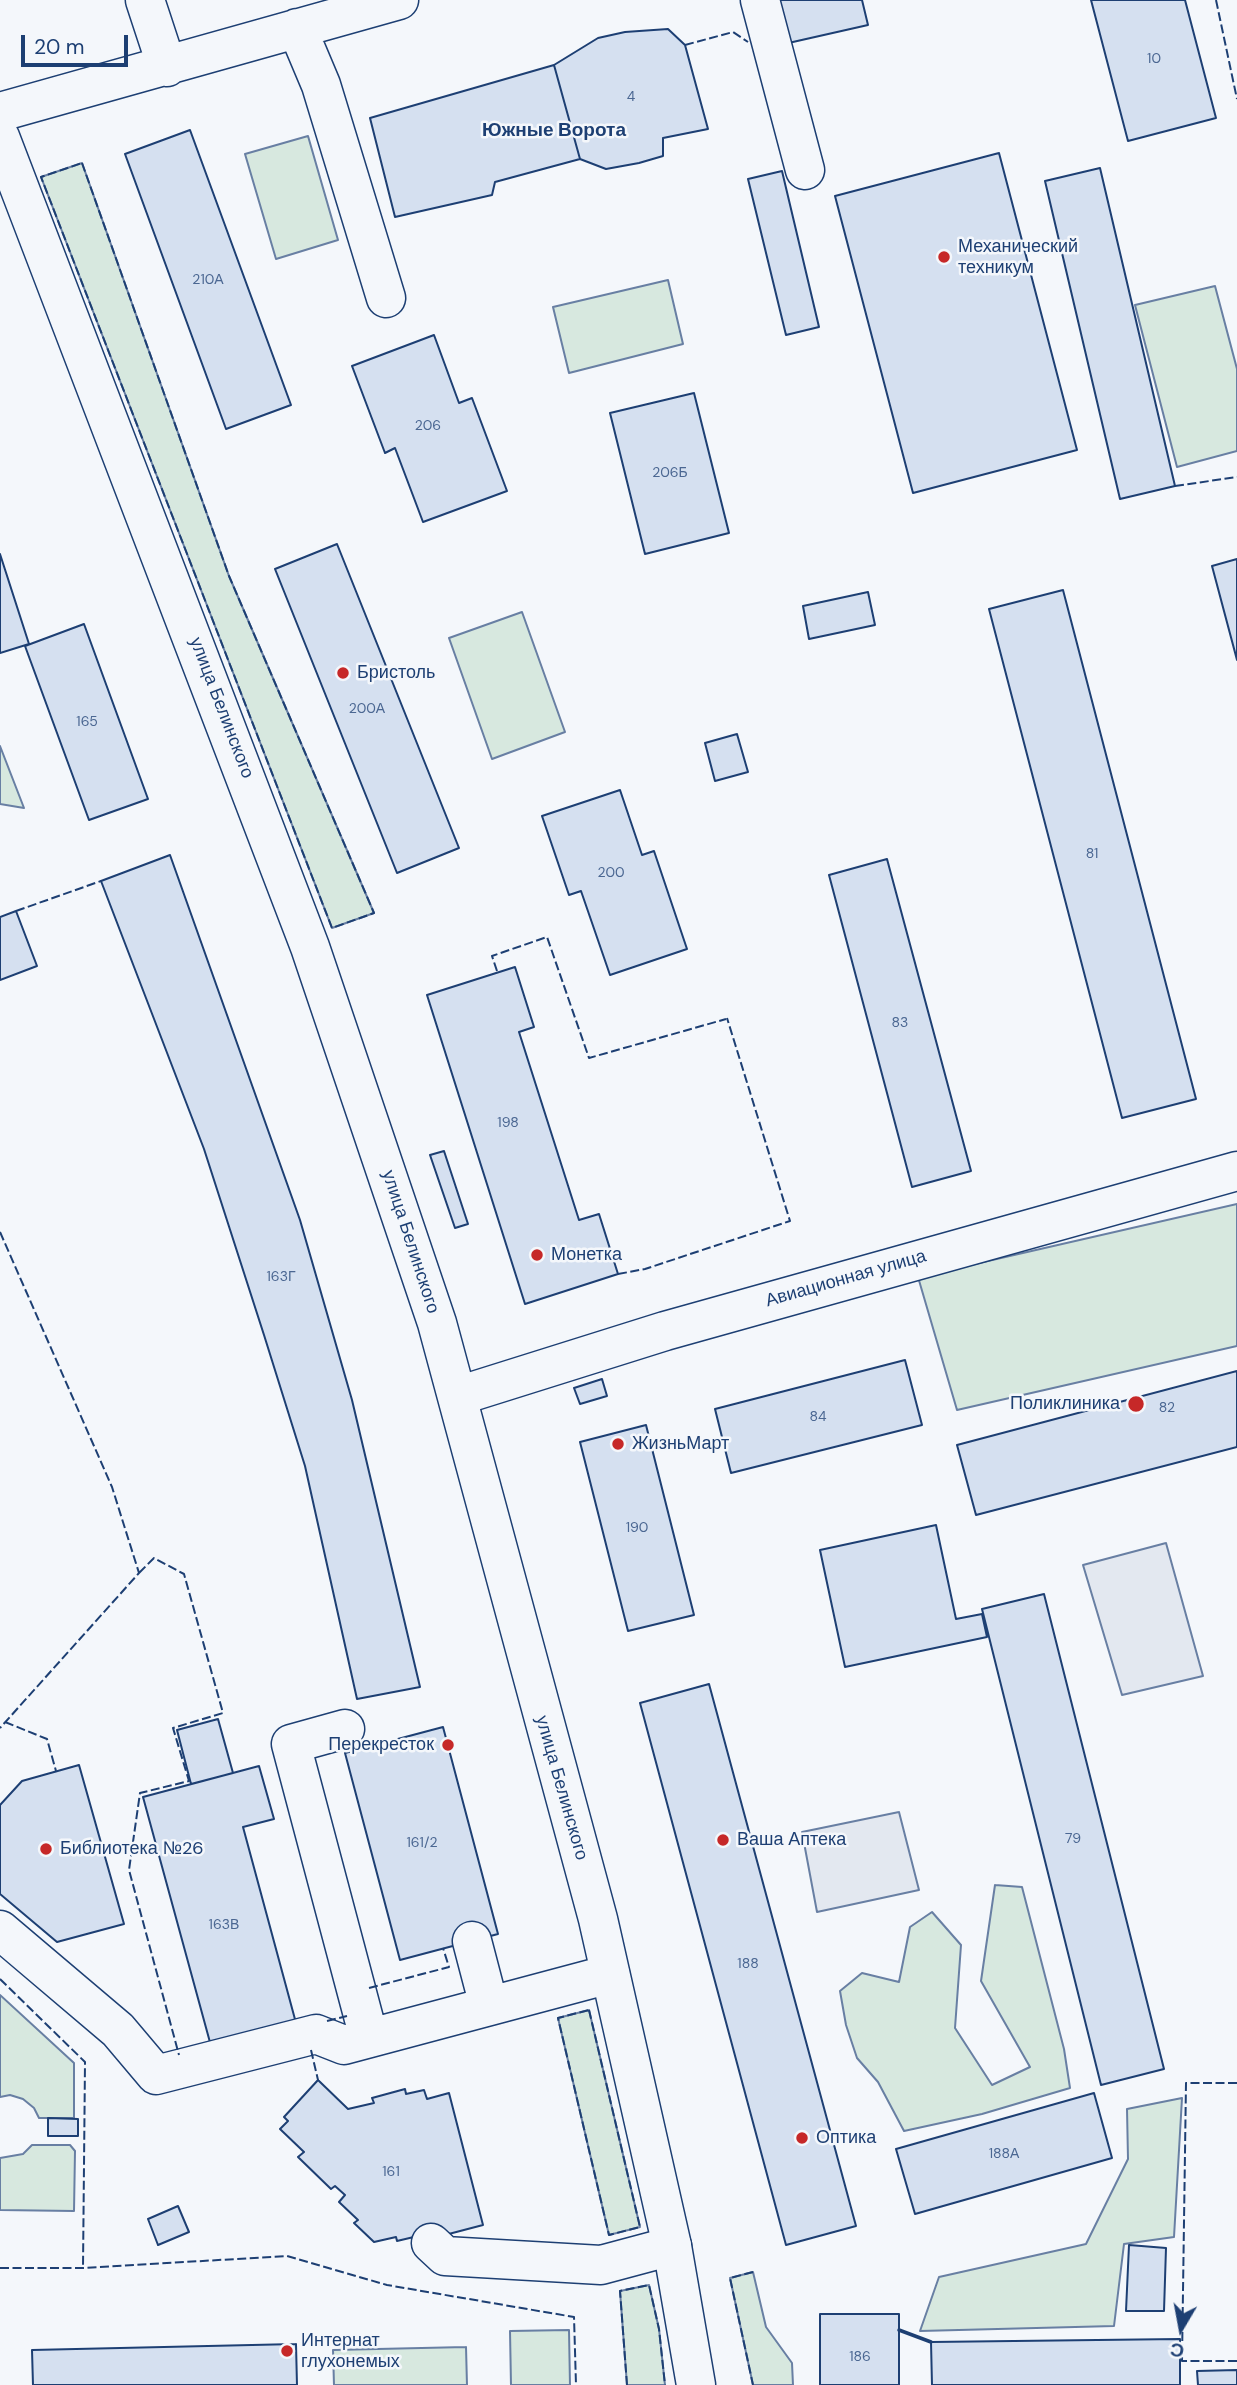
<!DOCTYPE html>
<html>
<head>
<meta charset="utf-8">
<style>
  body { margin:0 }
  #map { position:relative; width:1237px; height:2385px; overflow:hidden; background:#f4f7fb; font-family:"DM Sans",sans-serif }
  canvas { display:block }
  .north { position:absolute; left:1146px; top:2294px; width:70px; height:70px; -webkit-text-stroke:5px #f4f7fb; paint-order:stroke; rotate:190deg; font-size:19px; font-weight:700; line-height:28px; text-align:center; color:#1d3f73 }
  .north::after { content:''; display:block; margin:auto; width:24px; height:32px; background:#1d3f73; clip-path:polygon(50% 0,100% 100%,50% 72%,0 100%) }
  .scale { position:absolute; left:21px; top:35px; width:107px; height:32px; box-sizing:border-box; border:4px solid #1d3f73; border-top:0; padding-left:9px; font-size:21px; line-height:24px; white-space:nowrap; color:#1d3f73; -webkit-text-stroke:5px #f4f7fb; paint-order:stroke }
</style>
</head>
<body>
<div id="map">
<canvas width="1237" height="2385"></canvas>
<div class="north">С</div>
<div class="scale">20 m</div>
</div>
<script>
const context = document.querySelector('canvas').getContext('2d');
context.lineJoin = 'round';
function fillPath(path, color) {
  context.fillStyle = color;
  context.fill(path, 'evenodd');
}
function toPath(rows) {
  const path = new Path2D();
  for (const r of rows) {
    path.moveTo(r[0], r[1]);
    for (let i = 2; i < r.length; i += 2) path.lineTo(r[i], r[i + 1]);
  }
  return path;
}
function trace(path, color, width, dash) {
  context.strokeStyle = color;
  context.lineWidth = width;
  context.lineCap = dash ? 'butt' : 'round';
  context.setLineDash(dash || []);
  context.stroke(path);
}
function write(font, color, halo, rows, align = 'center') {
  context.font = font + ' "DM Sans",sans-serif';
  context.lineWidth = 5;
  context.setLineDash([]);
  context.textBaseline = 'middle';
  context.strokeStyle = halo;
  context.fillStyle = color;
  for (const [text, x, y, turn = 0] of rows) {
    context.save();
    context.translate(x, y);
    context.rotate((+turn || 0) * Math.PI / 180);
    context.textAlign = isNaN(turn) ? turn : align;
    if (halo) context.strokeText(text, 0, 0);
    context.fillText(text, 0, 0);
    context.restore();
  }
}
const green = toPath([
  [308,136,338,240,276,259,245,154,308,136],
  [82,163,229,576,374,913,332,928,41,177,82,163],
  [668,280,683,344,569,373,553,307,668,280],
  [1215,286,1237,369,1237,451,1177,467,1135,305,1215,286],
  [522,612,565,732,492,759,449,638,522,612],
  [0,746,24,808,0,804,0,746],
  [1237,1204,1237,1346,957,1410,918,1277,1237,1204],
  [995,1885,1022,1887,1064,2049,1070,2088,982,2114,904,2131,878,2082,857,2058,846,2025,840,1991,862,1973,899,1982,910,1927,932,1912,961,1945,955,2028,992,2085,1030,2067,981,1981,995,1885],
  [0,1995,74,2063,74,2118,39,2118,34,2108,23,2099,10,2095,0,2097,0,1995],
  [589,2010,640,2227,609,2235,558,2018,589,2010],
  [1182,2098,1174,2237,1124,2244,1114,2326,920,2331,939,2277,1086,2244,1128,2159,1127,2109,1182,2098],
  [32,2145,70,2145,75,2151,74,2211,0,2210,0,2158,23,2154,32,2145],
  [753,2272,766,2327,792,2363,793,2385,753,2385,730,2278,753,2272],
  [649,2285,659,2329,665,2385,627,2385,620,2291,649,2285],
  [569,2330,570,2385,511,2385,510,2331,569,2330],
  [466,2347,467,2385,334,2385,333,2350,466,2347]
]);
const parking = toPath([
  [1166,1543,1203,1676,1122,1695,1083,1565,1166,1543],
  [899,1812,919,1890,817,1912,802,1832,899,1812]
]);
const building = toPath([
  [773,0,862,0,868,25,784,44,773,0],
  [1091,0,1185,0,1216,118,1128,141,1091,0],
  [668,29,685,45,708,129,663,138,663,156,639,163,606,169,580,159,554,65,598,38,625,32,668,29],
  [554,65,580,159,495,182,492,195,395,217,370,118,554,65],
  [190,130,291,405,226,429,125,154,190,130],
  [999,153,1077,450,913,493,835,196,999,153],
  [1100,168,1175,486,1120,499,1045,181,1100,168],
  [782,171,819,327,786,335,748,179,782,171],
  [434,335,459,403,472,398,507,491,423,522,395,448,385,453,352,366,434,335],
  [694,393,729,533,645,554,610,413,694,393],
  [337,544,459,848,397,873,275,569,337,544],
  [0,554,29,644,0,653,0,554],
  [1237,559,1237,660,1212,566,1237,559],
  [1063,590,1196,1099,1122,1118,989,609,1063,590],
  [868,592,875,625,809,639,803,606,868,592],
  [84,624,148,799,89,820,25,646,84,624],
  [737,734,748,772,715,781,705,743,737,734],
  [620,790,642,855,654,851,687,949,610,975,581,891,569,895,542,816,620,790],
  [170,855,300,1220,352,1400,420,1687,357,1699,305,1466,264,1335,204,1149,101,881,170,855],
  [887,859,971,1171,912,1187,829,875,887,859],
  [16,911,37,966,0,980,0,917,16,911],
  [515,967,534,1027,519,1032,579,1220,599,1214,618,1274,525,1304,427,995,515,967],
  [444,1151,468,1224,455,1228,430,1155,444,1151],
  [905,1360,922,1425,731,1473,715,1409,905,1360],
  [1237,1371,1237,1447,976,1515,957,1445,1237,1371],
  [602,1379,607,1396,580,1404,574,1388,602,1379],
  [646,1425,694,1615,628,1631,580,1442,646,1425],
  [936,1525,956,1619,982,1614,987,1637,845,1667,820,1550,936,1525],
  [1044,1594,1164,2069,1101,2085,982,1609,1044,1594],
  [709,1684,856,2226,786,2245,640,1703,709,1684],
  [218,1719,233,1773,191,1784,177,1730,218,1719],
  [443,1727,498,1934,400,1960,345,1753,443,1727],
  [79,1765,124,1924,57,1942,0,1894,0,1805,22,1781,79,1765],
  [259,1766,274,1819,243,1827,296,2023,211,2046,143,1797,259,1766],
  [318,2080,348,2109,374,2103,372,2098,405,2089,406,2094,424,2090,427,2099,449,2093,483,2225,441,2236,418,2236,397,2241,396,2237,374,2242,354,2223,358,2220,339,2202,345,2195,335,2186,331,2189,298,2157,304,2152,280,2129,288,2121,284,2117,318,2080],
  [1094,2093,1112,2158,915,2214,896,2149,1094,2093],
  [48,2118,78,2119,78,2136,48,2136,48,2118],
  [178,2206,189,2232,158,2245,148,2219,178,2206],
  [1129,2245,1166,2248,1164,2311,1126,2311,1129,2245],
  [820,2314,899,2314,899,2385,820,2385,820,2314],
  [1180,2339,1180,2385,932,2385,931,2342,1180,2339],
  [296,2344,297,2385,33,2385,32,2350,296,2344],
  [1237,2370,1237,2385,1198,2385,1197,2371,1237,2370]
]);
const minor = toPath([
  [145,0,167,67],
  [760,0,805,170],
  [297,28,321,85,386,298],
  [0,112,399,0],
  [458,1396,665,1331,1237,1171],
  [345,1729,291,1744,369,2038],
  [0,1930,118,2030,156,2075,316,2034,344,2045,610,1974],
  [472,1941,489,2006],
  [431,2243,445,2256,601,2265,672,2246]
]);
const major = toPath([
  [0,137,310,947,437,1323,598,1919,672,2246,696,2385]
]);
const fence = toPath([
  [1216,0,1237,99],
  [685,45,733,32,748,42],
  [82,163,229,576,374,913,332,928,41,177,82,163],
  [1175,486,1237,477],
  [16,911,101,881],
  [497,971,492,956,547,937,589,1058,726,1019],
  [0,1232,112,1487,139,1573,0,1728],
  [618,1274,645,1269,790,1221,727,1018],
  [139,1573,154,1558,184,1574,223,1713,173,1728,189,1781,140,1793,129,1870,179,2055],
  [5,1722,47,1739,56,1771],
  [0,1979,85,2062,83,2268],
  [369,1988,449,1967,443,1948],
  [589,2010,640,2227,609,2235,558,2018,589,2010],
  [327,2021,347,2016],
  [311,2050,318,2080],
  [1237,2083,1186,2083,1182,2361,1237,2361],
  [0,2268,83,2268,287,2256,387,2285,574,2317,576,2385],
  [753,2272,730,2278,753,2385],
  [627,2385,620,2291,649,2285,659,2329,665,2385]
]);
const wall = toPath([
  [899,2330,931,2342]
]);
const markers = [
  [944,257,7,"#c62828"],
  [343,673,7,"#c62828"],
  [537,1255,7,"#c62828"],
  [1136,1404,9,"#c62828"],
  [618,1444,7,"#c62828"],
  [448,1745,7,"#c62828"],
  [723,1840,7,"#c62828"],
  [46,1849,7,"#c62828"],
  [802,2138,7,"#c62828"],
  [287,2351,7,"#c62828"]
];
const numberNames = [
  ["10",1154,59],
  ["4",631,97],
  ["210А",208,280],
  ["206",428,426],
  ["206Б",670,473],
  ["200А",367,709],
  ["165",87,722],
  ["81",1092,854],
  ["200",611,873],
  ["83",900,1023],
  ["198",508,1123],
  ["163Г",281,1277],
  ["82",1167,1408],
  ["84",818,1417],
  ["190",637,1528],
  ["79",1073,1839],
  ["161/2",422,1843],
  ["163В",224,1925],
  ["188",748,1964],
  ["188А",1004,2154],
  ["161",391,2172],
  ["186",860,2357]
];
const poiNames = [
  ["Механический",958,247],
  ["техникум",958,268],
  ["Бристоль",357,673],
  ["Монетка",551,1255],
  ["Поликлиника",1120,1404,"right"],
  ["ЖизньМарт",632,1444],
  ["Перекресток",434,1745,"right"],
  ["Ваша Аптека",737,1840],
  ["Библиотека №26",60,1849],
  ["Оптика",816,2138],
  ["Интернат",301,2341],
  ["глухонемых",301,2362]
];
const streetNames = [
  ["улица Белинского",221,708,69],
  ["улица Белинского",410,1242,72],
  ["Авиационная улица",846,1279,-16],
  ["улица Белинского",561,1788,74]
];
const neighbourhoodNames = [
  ["Южные Ворота",554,131]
];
fillPath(green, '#d7e8df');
trace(green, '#687fa3', 2);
fillPath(parking, '#e3e8f0');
trace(parking, '#687fa3', 2);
fillPath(building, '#d5e0f0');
trace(building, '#1d3f73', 2);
trace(minor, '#1d3f73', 41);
trace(major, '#1d3f73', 41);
trace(minor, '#f4f7fb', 38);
trace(major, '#f4f7fb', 38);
trace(fence, '#1d3f73', 2, [9, 3.5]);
trace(wall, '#1d3f73', 3.5);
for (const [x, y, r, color] of markers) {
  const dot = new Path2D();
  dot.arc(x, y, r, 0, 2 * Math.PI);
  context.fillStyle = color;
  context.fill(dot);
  trace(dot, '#f4f7fb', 2.5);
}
write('14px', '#4b6792', null, numberNames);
write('18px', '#1d3f73', '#f4f7fb', poiNames, 'left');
write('18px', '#1d3f73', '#f4f7fb', streetNames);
write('bold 19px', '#1d3f73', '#f4f7fb', neighbourhoodNames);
</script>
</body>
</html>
